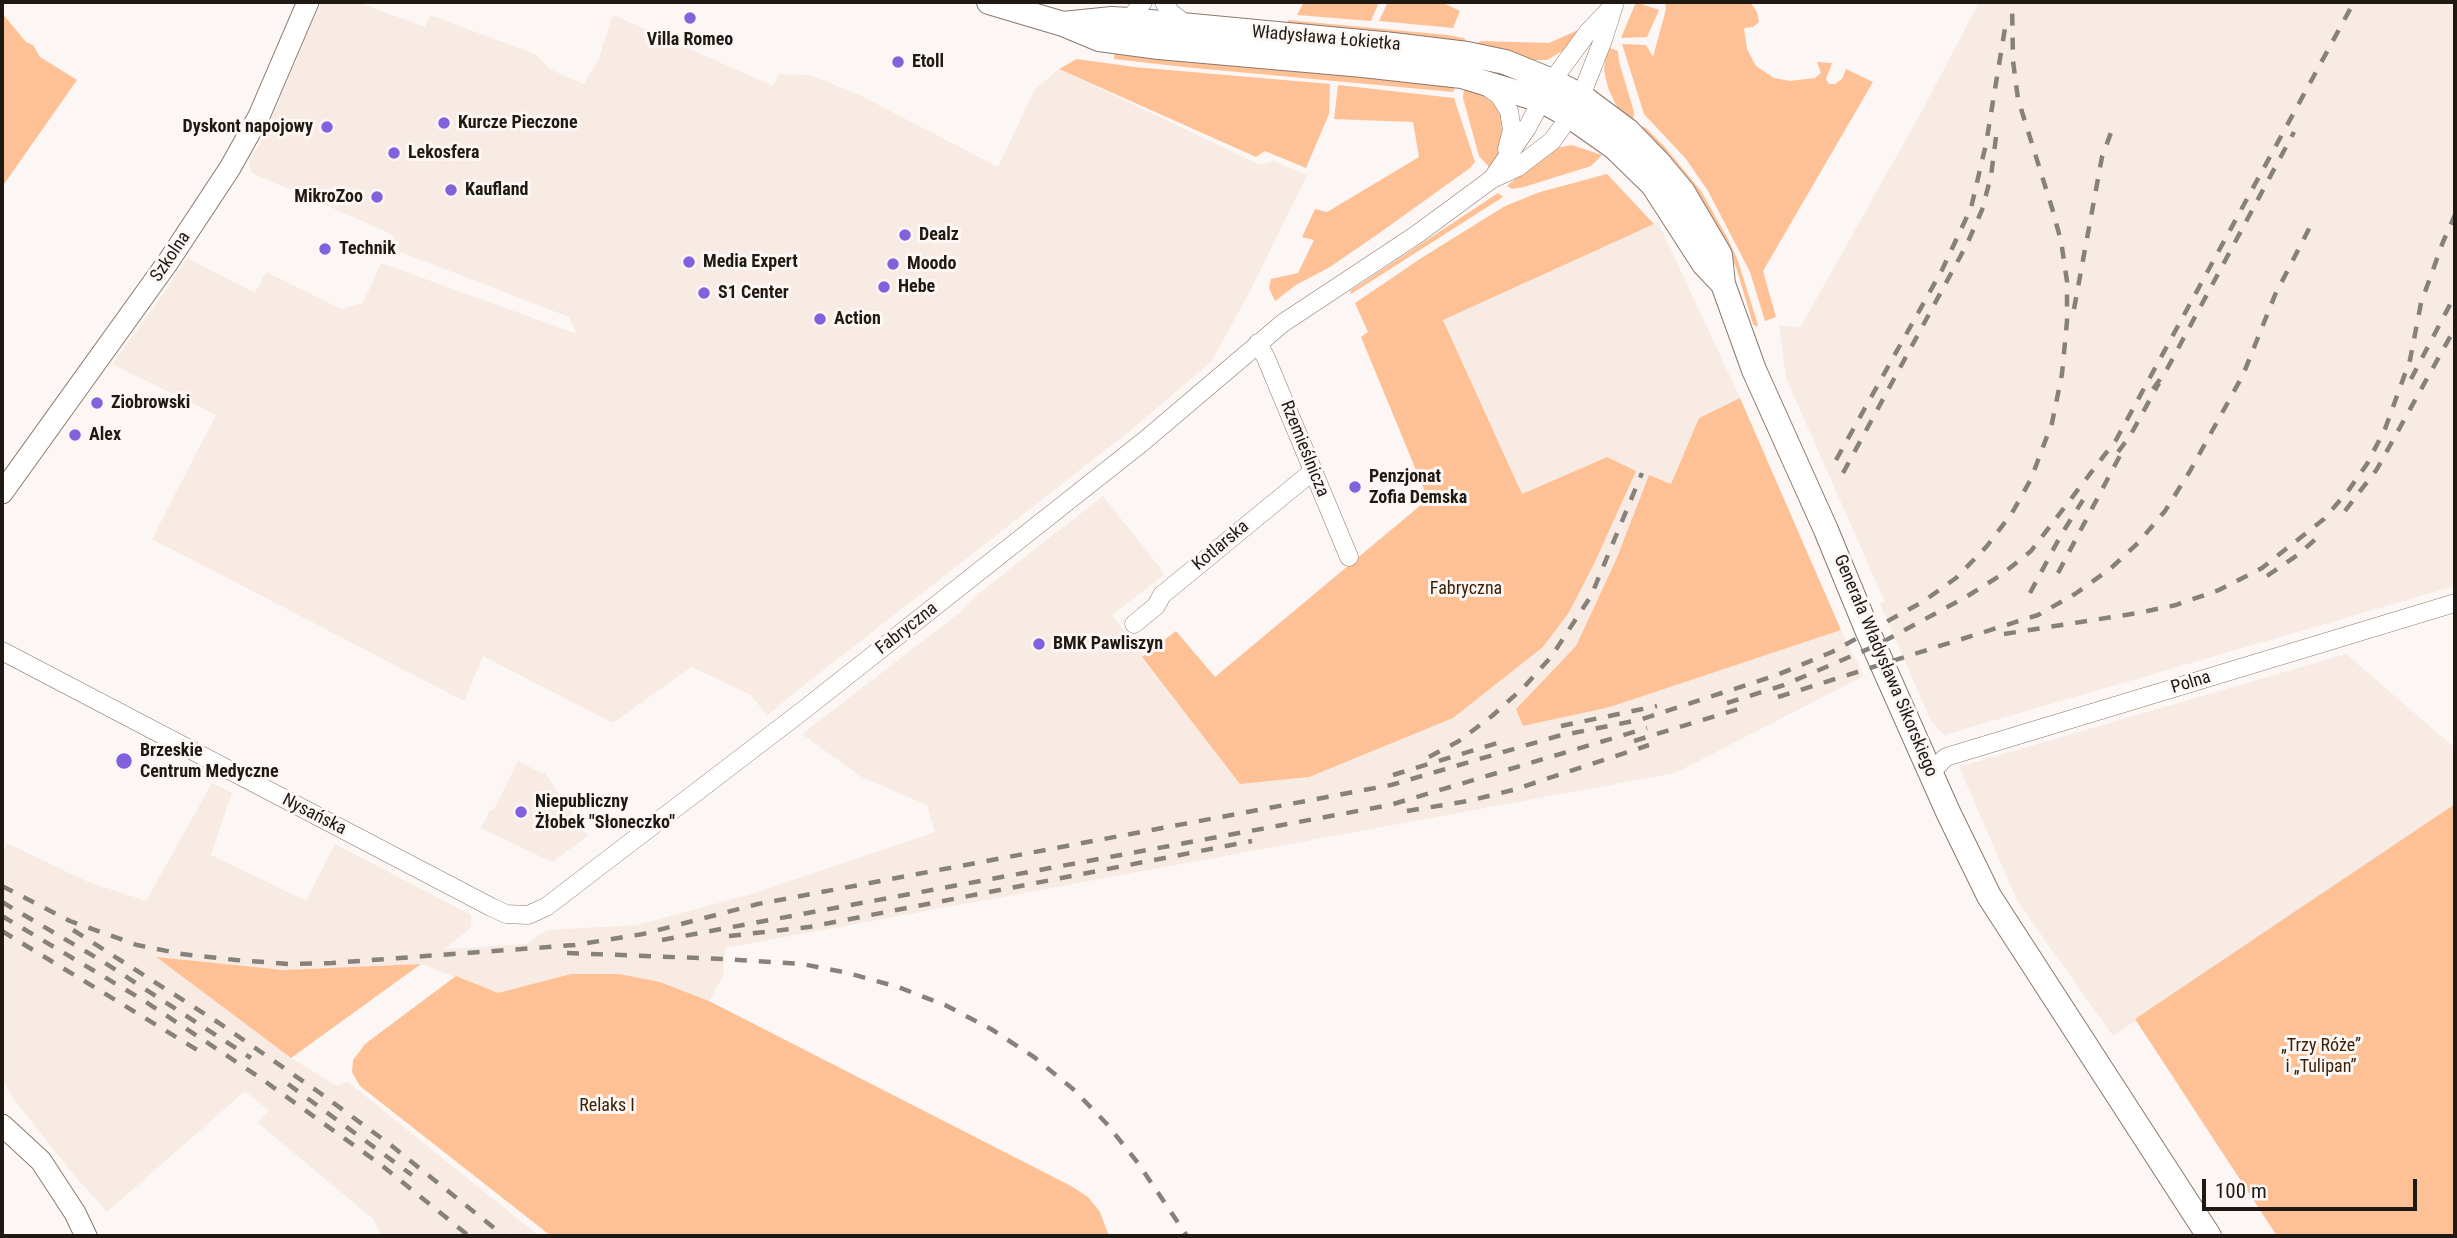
<!DOCTYPE html>
<html>
<head>
<meta charset="utf-8">
<style>
  body { margin:0 }
  #map { position:relative; width:2457px; height:1238px; overflow:hidden; background:#fcf7f4; font-family:"Roboto Condensed",sans-serif }
  canvas { display:block }
  .frame { position:absolute; inset:0; border:4px solid #201913; pointer-events:none }
  .scale { position:absolute; left:2202px; top:1179px; width:215px; height:32px; box-sizing:border-box; border:4px solid #201913; border-top:0; padding-left:9px; font-size:21px; line-height:24px; white-space:nowrap; color:#201913; -webkit-text-stroke:5px #fcf7f4; paint-order:stroke }
</style>
</head>
<body>
<div id="map">
<canvas width="2457" height="1238"></canvas>
<div class="frame"></div>
<div class="scale">100 m</div>
</div>
<script>
const context = document.querySelector('canvas').getContext('2d');
context.lineJoin = 'round';
function fillPath(path, color) {
  context.fillStyle = color;
  context.fill(path, 'evenodd');
}
function toPath(rows) {
  const path = new Path2D();
  for (const r of rows) {
    path.moveTo(r[0], r[1]);
    for (let i = 2; i < r.length; i += 2) path.lineTo(r[i], r[i + 1]);
  }
  return path;
}
function trace(path, color, width, dash) {
  context.strokeStyle = color;
  context.lineWidth = width;
  context.lineCap = dash ? 'butt' : 'round';
  context.setLineDash(dash || []);
  context.stroke(path);
}
function write(font, color, halo, rows, align = 'center') {
  context.font = font + ' "Roboto Condensed",sans-serif';
  context.lineWidth = 6;
  context.setLineDash([]);
  context.textBaseline = 'middle';
  context.strokeStyle = halo;
  context.fillStyle = color;
  for (const [text, x, y, turn = 0] of rows) {
    context.save();
    context.translate(x, y);
    context.rotate((+turn || 0) * Math.PI / 180);
    context.textAlign = isNaN(turn) ? turn : align;
    if (halo) context.strokeText(text, 0, 0);
    context.fillText(text, 0, 0);
    context.restore();
  }
}
const built = toPath([
  [321,2,357,2,425,27,430,15,537,55,549,69,584,84,599,58,613,15,773,86,779,74,811,75,863,97,998,167,1035,89,1059,69,1260,165,1274,161,1307,175,1249,293,1211,362,1126,434,794,693,767,716,751,695,691,667,613,723,483,656,464,701,152,539,216,415,112,364,159,300,187,258,255,293,266,272,341,309,363,303,381,263,577,334,569,317,398,251,392,234,252,173,249,161,262,140],
  [1979,2,2455,2,2455,586,1944,735,1931,721,1880,604,1885,602,1786,378,1779,325,1800,328,1923,109],
  [1658,222,1740,398,1699,418,1671,484,1649,475,1616,560,1576,646,1516,709,1523,726,1610,707,1841,630,1864,676,1675,773,725,948,723,976,709,1001,660,982,571,974,498,993,421,964,283,970,157,958,291,1058,337,1086,348,1082,539,1236,381,1236,373,1219,257,1122,269,1111,245,1091,107,1212,74,1175,12,1097,2,1078,2,850,4,851,7,843,86,881,146,901,212,783,232,793,211,855,306,901,335,844,471,915,471,928,444,949,526,944,547,930,637,925,755,893,935,832,927,805,860,776,802,734,962,611,978,594,1103,496,1165,574,1112,615,1143,654,1142,658,1240,783,1453,718,1543,647,1594,564,1607,457,1522,494,1443,319],
  [2346,654,2455,748,2455,804,2113,1036,2018,902,1959,767],
  [518,761,543,774,544,772,588,836,552,862,481,828,490,810,494,809]
]);
const green = toPath([
  [1304,2,1379,2,1371,21,1297,15],
  [1388,2,1441,2,1460,11,1453,28,1379,21],
  [1636,2,1659,10,1647,37,1621,38],
  [1665,2,1750,2,1757,12,1759,22,1753,27,1744,28,1747,49,1756,66,1774,78,1790,81,1815,78,1821,73,1817,62,1832,63,1826,79,1829,84,1835,84,1842,79,1846,69,1873,82,1763,271,1776,317,1765,321,1750,272,1708,191,1686,159,1644,114,1622,44,1646,45,1653,57,1666,9],
  [2,13,26,42,33,45,40,57,77,80,2,187],
  [1288,20,1447,35,1464,38,1467,42,1287,28],
  [1578,30,1566,49,1547,60,1533,60,1474,45,1481,41,1549,43],
  [1607,47,1618,51,1619,62,1634,112,1633,121,1630,121,1617,107,1608,88,1604,70],
  [1115,51,1457,84,1453,92,1184,67,1114,59],
  [1077,59,1134,67,1330,84,1329,114,1306,168,1265,151,1256,157,1059,69],
  [1338,85,1454,98,1475,162,1470,168,1378,234,1330,267,1296,285,1275,301,1269,288,1271,279,1298,273,1314,240,1302,237,1315,209,1327,212,1419,157,1413,122,1334,119],
  [1464,87,1479,90,1500,109,1503,138,1500,151,1489,167,1479,156,1463,98],
  [1639,125,1646,128,1664,146,1701,191,1728,239,1738,261,1758,325,1757,327,1753,324,1736,267,1728,249,1638,128],
  [1572,145,1602,155,1591,166,1524,187,1512,189,1507,186,1545,153,1556,148],
  [1607,174,1654,224,1443,320,1522,494,1607,457,1636,471,1594,564,1569,612,1543,647,1453,718,1309,777,1240,784,1142,657,1176,631,1215,677,1428,499,1361,337,1368,332,1355,303,1423,257,1505,206,1540,192],
  [1498,193,1503,197,1351,294,1350,291],
  [1740,398,1841,630,1610,707,1523,726,1516,709,1576,646,1616,560,1649,475,1671,484,1699,418],
  [2455,804,2455,1236,2277,1236,2135,1019],
  [156,957,283,970,421,964,291,1058],
  [571,974,619,974,660,982,709,1001,1071,1186,1088,1197,1100,1212,1109,1236,551,1236,360,1086,352,1072,353,1060,365,1044,456,976,498,993]
]);
const minor = toPath([
  [1164,2,1170,12,1188,26],
  [1129,20,1143,2],
  [1486,86,1499,95,1509,111,1512,130,1507,149],
  [1492,179,1527,128,1552,81,1588,32,1609,10],
  [1258,343,1266,358,1349,557],
  [1134,624,1156,606,1162,595,1313,471],
  [2,651,491,907,506,914,528,915,546,907,805,709,1144,441,1283,323,1416,235,1492,179,1518,167,1552,141,1570,116,1581,96,1603,40,1615,2],
  [1931,772,1946,757,2455,603]
]);
const tertiary = toPath([
  [2,493,168,262,230,168,259,116,308,2],
  [2,1125,41,1161,75,1213,86,1236]
]);
const secondary = toPath([
  [989,2,1063,24,1099,39,1159,47,1363,65,1462,76,1541,100,1570,116,1614,147,1653,185,1704,264,1723,284],
  [1063,24,1112,19,1129,20,1393,45,1467,54,1505,62,1552,81,1581,96,1628,131,1658,162,1683,192,1720,255,1723,284,1754,370,1826,530,1868,632,1948,812,1989,896,2209,1236]
]);
const rail = toPath([
  [2074,309,2102,157,2113,127],
  [2411,379,2455,295],
  [2153,389,2166,371,2294,132],
  [2118,452,2130,436,2159,383],
  [1836,460,1942,270,1971,208,1986,144,2005,28],
  [1843,473,1967,244,1982,210,1991,176,1996,137],
  [2345,511,2377,469,2455,328],
  [2058,573,2125,446],
  [2267,576,2299,554,2320,535],
  [2030,593,2061,535,2083,500],
  [2004,634,2138,613,2176,605,2219,590,2262,568,2324,519,2348,491,2367,464,2385,429,2410,360,2421,303,2443,242,2455,215],
  [1778,697,2038,615,2075,594,2110,569,2138,543,2165,511,2190,471,2243,375,2275,295,2314,219],
  [1727,703,1784,685,1875,646,1966,597,2001,575,2031,551,2116,440,2354,2],
  [1561,726,1657,706],
  [1634,741,1745,707],
  [1429,757,1459,741,1492,716,1524,687,1551,657,1591,596,1642,473],
  [1393,775,1504,741],
  [1407,811,1468,801,1513,790,1649,745],
  [2,886,70,921,137,945,182,954,236,960,289,964,332,963,575,945,643,934,758,904,1391,785,1558,736,1639,720,1777,675,1832,652,1924,601,1956,578,1987,546,2012,513,2031,479,2052,423,2062,374,2067,321,2067,281,2061,241,2052,208,2018,99,2013,61,2012,2],
  [2,902,102,961,251,1058],
  [2,916,143,1000,259,1077,380,1164,469,1236],
  [73,930,219,1023,320,1093,392,1146,504,1236],
  [2,931,199,1051],
  [729,936,809,927,1252,841],
  [662,940,1390,805,1647,728],
  [567,953,724,959,802,964,848,973,898,987,945,1005,991,1029,1034,1057,1073,1089,1106,1123,1138,1163,1187,1236],
  [288,1084,412,1175]
]);
const markers = [
  [690,18,7,"#8261dc"],
  [898,62,7,"#8261dc"],
  [444,123,7,"#8261dc"],
  [327,127,7,"#8261dc"],
  [394,153,7,"#8261dc"],
  [451,190,7,"#8261dc"],
  [377,197,7,"#8261dc"],
  [905,235,7,"#8261dc"],
  [325,249,7,"#8261dc"],
  [689,262,7,"#8261dc"],
  [893,264,7,"#8261dc"],
  [884,287,7,"#8261dc"],
  [704,293,7,"#8261dc"],
  [820,319,7,"#8261dc"],
  [97,403,7,"#8261dc"],
  [75,435,7,"#8261dc"],
  [1355,487,7,"#8261dc"],
  [1039,644,7,"#8261dc"],
  [124,761,9,"#8261dc"],
  [521,812,7,"#8261dc"]
];
const streetNames = [
  ["Władysława Łokietka",1326,39,5],
  ["Szkolna",171,257,-56],
  ["Rzemieślnicza",1304,449,68],
  ["Kotlarska",1221,546,-40],
  ["Fabryczna",907,629,-38],
  ["Generała Władysława Sikorskiego",1885,666,67],
  ["Polna",2191,683,-17],
  ["Nysańska",314,815,27]
];
const poiNames = [
  ["Villa Romeo",690,40,"center"],
  ["Etoll",912,62],
  ["Kurcze Pieczone",458,123],
  ["Dyskont napojowy",313,127,"right"],
  ["Lekosfera",408,153],
  ["Kaufland",465,190],
  ["MikroZoo",363,197,"right"],
  ["Dealz",919,235],
  ["Technik",339,249],
  ["Media Expert",703,262],
  ["Moodo",907,264],
  ["Hebe",898,287],
  ["S1 Center",718,293],
  ["Action",834,319],
  ["Ziobrowski",111,403],
  ["Alex",89,435],
  ["Penzjonat",1369,477],
  ["Zofia Demska",1369,498],
  ["BMK Pawliszyn",1053,644],
  ["Brzeskie",140,751],
  ["Centrum Medyczne",140,772],
  ["Niepubliczny",535,802],
  ["Żłobek \"Słoneczko\"",535,823]
];
const parkNames = [
  ["Fabryczna",1466,589],
  ["„Trzy Róże”",2321,1046],
  ["i „Tulipan”",2321,1067],
  ["Relaks I",607,1106]
];
fillPath(built, '#f7ebe3');
fillPath(green, '#fec095');
trace(minor, '#8c786b', 19);
trace(tertiary, '#8c786b', 23);
trace(secondary, '#8c786b', 26);
trace(minor, '#fff', 18);
trace(tertiary, '#fff', 21);
trace(secondary, '#fff', 24);
trace(rail, '#87817c', 4.5, [12, 12]);
for (const [x, y, r, color] of markers) {
  const dot = new Path2D();
  dot.arc(x, y, r, 0, 2 * Math.PI);
  context.fillStyle = color;
  context.fill(dot);
  trace(dot, '#fcf7f4', 2.5);
}
write('18px', '#201913', '#fcf7f4', streetNames);
write('bold 18px', '#201913', '#fcf7f4', poiNames, 'left');
write('18px', '#3f2006', '#fcf7f4', parkNames);
</script>
</body>
</html>
